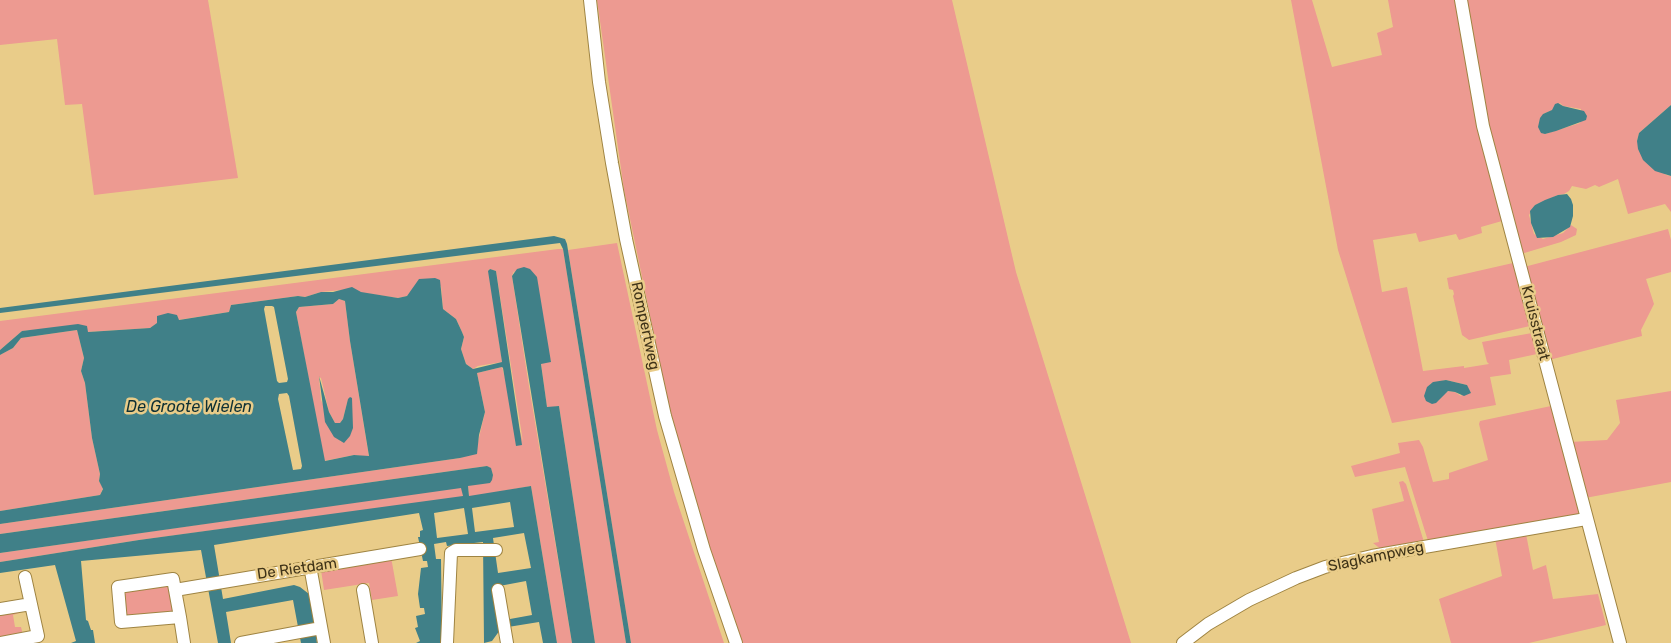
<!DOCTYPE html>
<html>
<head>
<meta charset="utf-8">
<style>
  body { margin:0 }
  canvas { display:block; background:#e9cc89 }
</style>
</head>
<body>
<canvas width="1671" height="643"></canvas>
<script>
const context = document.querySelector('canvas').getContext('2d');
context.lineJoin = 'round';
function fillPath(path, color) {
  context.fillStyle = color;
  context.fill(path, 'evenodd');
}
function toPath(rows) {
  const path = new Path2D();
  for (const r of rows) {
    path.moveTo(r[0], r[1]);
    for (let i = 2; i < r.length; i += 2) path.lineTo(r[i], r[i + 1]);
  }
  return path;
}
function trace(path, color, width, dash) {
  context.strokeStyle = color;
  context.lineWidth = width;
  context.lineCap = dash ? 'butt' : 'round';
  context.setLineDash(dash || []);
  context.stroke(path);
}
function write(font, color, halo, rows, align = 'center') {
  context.font = font + ' Rubik,sans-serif';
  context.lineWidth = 5;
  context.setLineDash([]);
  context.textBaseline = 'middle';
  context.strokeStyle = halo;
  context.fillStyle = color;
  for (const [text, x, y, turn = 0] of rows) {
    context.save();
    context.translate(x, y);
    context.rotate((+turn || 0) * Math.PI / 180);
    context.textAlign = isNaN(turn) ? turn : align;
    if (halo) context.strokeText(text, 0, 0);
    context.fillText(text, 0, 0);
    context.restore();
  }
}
const green = toPath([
  [0,0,208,0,238,178,94,195,82,104,65,105,57,39,0,45],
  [597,0,952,0,1016,272,1131,643,741,643,696,506,668,402,624,190],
  [1291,0,1312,0,1332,67,1382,55,1377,33,1393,27,1388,0,1456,0,1502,221,1481,227,1482,233,1459,240,1456,234,1419,242,1416,233,1373,240,1382,292,1407,287,1423,371,1464,366,1464,368,1489,364,1487,362,1482,342,1532,333,1537,354,1509,360,1511,374,1490,377,1496,405,1392,423,1338,250],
  [1446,380,1467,385,1461,396,1455,392,1448,391,1443,395,1438,401,1430,384],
  [1466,0,1671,0,1671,105,1639,133,1637,141,1666,175,1671,176,1671,212,1665,204,1628,214,1618,179,1599,187,1595,185,1586,189,1572,186,1569,191,1564,194,1558,195,1535,205,1529,215,1534,234,1543,239,1563,233,1571,225,1577,229,1576,235,1561,242,1521,254,1486,117],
  [1560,103,1563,106,1581,109,1580,123,1545,134,1543,114,1553,110],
  [1668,229,1671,240,1671,272,1646,279,1654,304,1641,330,1642,336,1549,360,1524,267],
  [617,243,657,430,674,492,724,643,631,643,568,250],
  [558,249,563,249,626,643,595,643,559,406,547,408,541,363,551,361,514,271,512,276,528,380,572,643,557,643,531,486,469,497,468,486,493,475,491,469,487,466,0,534,0,524,460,458,477,446,485,412,477,373,502,367,523,442,496,271,489,269,502,362,478,366,473,369,466,364,461,349,464,337,462,332,456,319,443,309,441,286,415,287,407,296,398,298,342,290,321,292,305,297,298,296,231,305,229,312,178,320,177,315,158,323,150,328,87,332,86,326,22,331,0,350,0,321],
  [1513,263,1530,326,1469,340,1462,335,1453,296,1454,294,1453,290,1449,289,1447,278],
  [339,299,345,301,350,341,369,457,354,455,324,461,296,312,299,307,333,304],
  [319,377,321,378,329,412,335,423,340,423,343,419,348,399,341,442,321,400],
  [77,330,84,358,81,371,85,383,92,438,100,474,99,481,103,488,100,495,0,511,0,355,13,348,21,338],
  [1671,391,1671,482,1585,498,1570,442,1607,440,1620,423,1616,400],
  [1551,406,1579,513,1577,515,1428,541,1405,467,1355,477,1351,466,1400,453,1398,443,1419,440,1423,447,1433,482,1449,479,1449,473,1488,460,1479,424,1480,421],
  [1399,482,1403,481,1406,484,1424,542,1382,550,1373,543,1379,542,1372,509,1404,501],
  [462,487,463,497,139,540,0,562,0,553],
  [1526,534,1533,570,1546,565,1553,599,1598,594,1606,625,1529,643,1451,643,1439,599,1502,576,1495,538],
  [391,557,398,596,372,600,369,583,324,590,321,570],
  [177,575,186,616,117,620,114,584],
  [18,609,19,613,13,615,15,627,21,627,23,635,0,640,0,612]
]);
const water = toPath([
  [1558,103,1563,106,1584,111,1587,116,1586,120,1556,131,1545,134,1541,133,1538,127,1540,118,1543,114,1552,110,1555,104],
  [1671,105,1671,176,1655,171,1643,160,1638,149,1637,141,1639,133],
  [1567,194,1571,199,1573,205,1573,216,1570,227,1553,237,1537,238,1531,223,1530,211,1535,205,1545,200,1558,195],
  [554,236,565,239,567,244,631,643,626,643,563,249,560,243,0,313,0,308],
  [524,267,530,269,537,277,551,362,541,364,547,407,559,406,595,643,572,643,512,276,517,269],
  [490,269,496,271,522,445,516,446,503,368,502,367,477,373,485,412,479,435,477,454,460,458,0,524,0,511,100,495,103,489,99,481,100,474,92,438,85,383,81,371,84,358,77,330,21,338,13,348,0,355,0,350,22,331,78,324,87,326,88,332,150,328,157,323,157,316,168,313,177,315,179,320,229,312,231,305,298,296,305,297,321,292,333,292,352,287,361,292,398,298,407,296,419,279,435,278,440,280,443,309,456,319,462,332,464,337,461,349,466,364,473,369,502,362,488,271],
  [339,299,345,301,350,341,369,456,354,455,325,461,296,312,299,307,333,304],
  [265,306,272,306,274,307,288,379,287,382,279,383,277,381,264,309],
  [287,393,289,396,302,466,301,469,293,470,278,399,279,394],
  [319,376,329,412,335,423,340,423,343,419,348,399,350,397,352,398,353,428,350,436,344,443,334,437,325,422],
  [1446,380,1467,385,1471,393,1464,396,1455,392,1448,391,1436,403,1432,404,1426,401,1424,396,1427,387,1433,382],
  [487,466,491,468,493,475,492,480,490,483,468,486,469,496,531,486,557,643,543,643,539,622,508,627,500,630,492,641,484,643,483,542,447,546,446,542,434,544,436,559,441,559,442,643,416,643,420,641,415,628,418,627,416,616,425,614,424,608,420,608,418,594,421,568,428,567,427,561,423,561,418,537,420,537,420,531,423,530,419,513,214,545,223,599,294,585,300,587,309,594,317,643,301,643,293,600,226,612,231,643,218,643,201,550,81,561,86,620,88,621,91,630,93,630,95,643,71,643,76,641,55,565,0,573,0,562,139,540,463,496,461,488,0,553,0,534],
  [510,502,514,527,475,532,472,508],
  [464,508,468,534,437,538,434,513],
  [524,533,531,568,498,573,493,538],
  [526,581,532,615,499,621,494,587]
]);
const minor = toPath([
  [590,0,599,82,612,163,626,239,665,416,704,550,736,643],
  [1461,0,1483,126,1620,643],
  [310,566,324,643],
  [175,590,420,549],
  [363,590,372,643],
  [498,590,507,643],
  [0,609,31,604],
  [180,617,121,622,118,587,173,579,180,617,184,643],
  [1,643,38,636,25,577],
  [241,643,321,628],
  [447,643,451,553,456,550,496,550],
  [1183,643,1208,624,1249,600,1296,578,1325,567,1372,556,1586,519]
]);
const streetNames = [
  ["Kruisstraat",1535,323,76],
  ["Rompertweg",645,326,78],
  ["Slagkampweg",1376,557,-12],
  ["De Rietdam",297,569,-8]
];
const waterNames = [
  ["De Groote Wielen",189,407]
];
fillPath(green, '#ed9a91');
fillPath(water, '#408088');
trace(minor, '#9f8442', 14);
trace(minor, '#fff', 12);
write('15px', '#3f3318', '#e9cc89', streetNames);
write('italic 16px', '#0e3034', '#e9cc89', waterNames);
</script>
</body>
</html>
